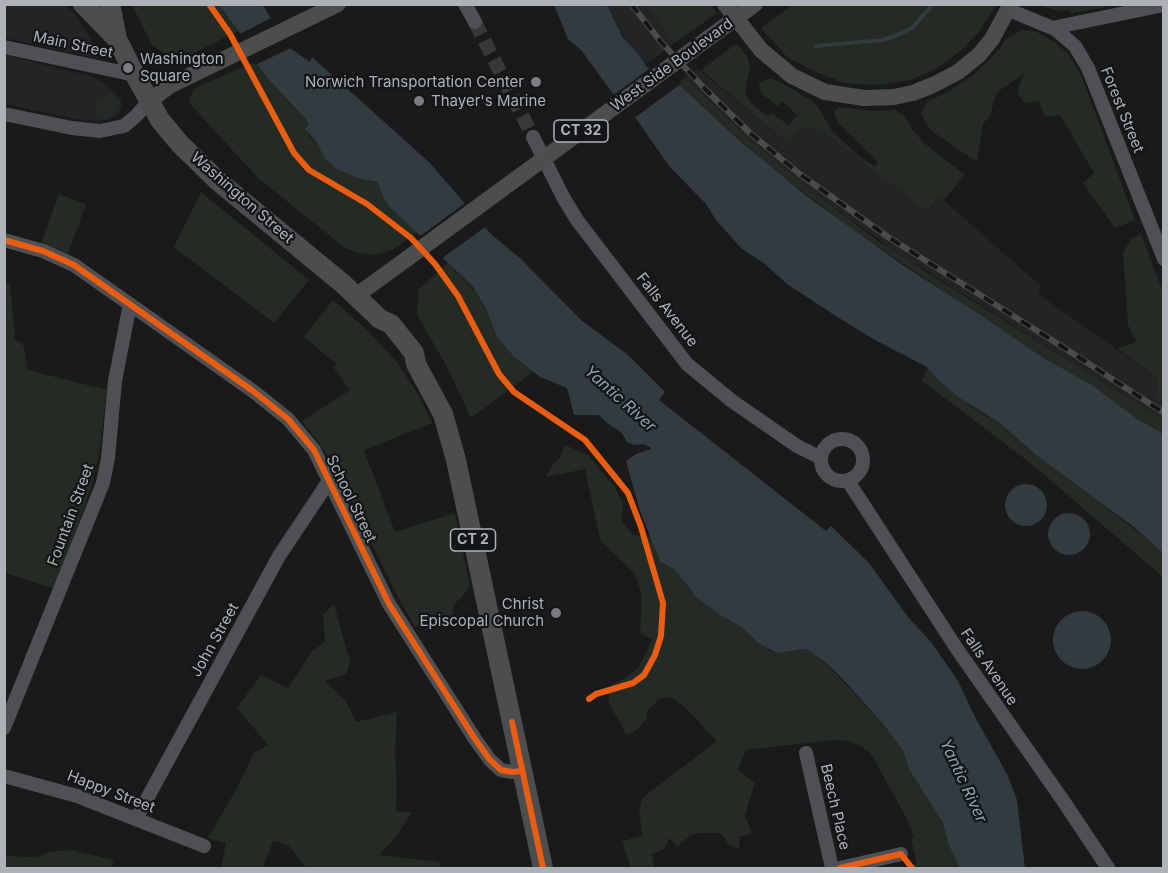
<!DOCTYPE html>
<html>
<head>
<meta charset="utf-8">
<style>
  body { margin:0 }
  #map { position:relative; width:1168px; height:873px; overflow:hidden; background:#1a1a1a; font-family:Inter,sans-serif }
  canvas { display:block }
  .frame { position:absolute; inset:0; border:6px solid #adb2b9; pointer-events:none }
</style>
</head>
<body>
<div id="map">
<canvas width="1168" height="873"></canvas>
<div class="frame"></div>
</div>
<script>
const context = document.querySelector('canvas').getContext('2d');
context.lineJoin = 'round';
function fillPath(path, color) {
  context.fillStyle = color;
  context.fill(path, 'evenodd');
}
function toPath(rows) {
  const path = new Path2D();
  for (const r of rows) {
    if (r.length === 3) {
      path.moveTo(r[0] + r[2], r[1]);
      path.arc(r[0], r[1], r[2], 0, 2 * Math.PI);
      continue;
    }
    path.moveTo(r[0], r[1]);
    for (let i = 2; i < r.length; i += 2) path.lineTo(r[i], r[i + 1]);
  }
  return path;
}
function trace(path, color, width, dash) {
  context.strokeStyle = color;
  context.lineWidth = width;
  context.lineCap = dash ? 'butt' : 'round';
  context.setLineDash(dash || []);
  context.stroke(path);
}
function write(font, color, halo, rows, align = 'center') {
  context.font = font + ' Inter,sans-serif';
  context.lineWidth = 4.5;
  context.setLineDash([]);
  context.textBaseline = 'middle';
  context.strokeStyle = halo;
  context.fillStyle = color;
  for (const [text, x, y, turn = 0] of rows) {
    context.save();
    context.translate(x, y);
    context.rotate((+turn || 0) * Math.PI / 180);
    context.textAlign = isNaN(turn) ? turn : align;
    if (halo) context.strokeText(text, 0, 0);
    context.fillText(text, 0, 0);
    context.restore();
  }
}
const built = toPath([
  [5,4,65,5,73,12,91,38,100,59,5,38],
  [607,5,645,5,675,43,645,66,637,52,624,38],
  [5,55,90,76,102,82,120,98,122,106,119,114,109,120,85,121,5,104],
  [698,69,788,144,803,125,826,135,928,211,939,196,1042,287,1038,294,1158,378,1156,397,1163,402,1163,419,896,252,822,199,752,141,685,78]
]);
const green = toPath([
  [132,5,219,5,238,31,184,58,169,57,152,45],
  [645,5,710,5,717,13,675,43],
  [793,5,793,4,996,5,978,33,962,50,936,69,910,80,874,85,844,83,816,72,787,57,761,28],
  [1040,5,1040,4,1120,5,1071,13,1070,10,1057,11],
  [1022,30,1037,32,1056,43,1069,55,1081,75,1135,220,1115,228,1083,183,1094,173,1060,115,1045,117,1039,101,1024,103,1017,92,1024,74,997,92,989,118,983,123,977,162,933,132,926,125,921,112,928,101,946,93,971,77,999,50,1006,39],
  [737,43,747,57,750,68,746,86,746,95,751,103,767,116,772,114,789,125,797,115,788,106,781,102,778,106,762,94,759,86,760,82,769,78,776,80,811,100,818,107,832,131,858,155,875,167,878,164,877,161,838,123,834,112,838,107,873,111,895,110,904,116,912,129,924,143,965,175,944,200,939,196,927,211,826,135,803,126,788,144,701,70],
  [255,61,270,81,306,119,308,124,306,128,310,137,316,141,327,161,337,169,356,178,377,182,383,197,401,218,418,232,393,250,374,255,359,253,345,248,258,178,191,105,189,99,194,89],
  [685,78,752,141,822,199,877,240,934,277,1163,419,1163,436,1154,427,1136,418,1092,385,1042,357,854,231,763,161,698,103,677,83],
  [114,93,119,105,113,115,106,119,94,116,97,100],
  [201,192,309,280,274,323,174,247],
  [59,194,86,204,68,254,41,243],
  [1141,234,1163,292,1163,402,1156,397,1158,378,1117,348,1136,342,1128,325,1123,254,1131,238],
  [448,263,476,292,487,312,500,342,515,358,533,372,471,418,446,365,417,315,419,289],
  [4,283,10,283,15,339,24,346,28,370,107,390,99,455,92,485,55,589,5,573],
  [333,300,368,331,396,361,419,396,432,423,364,450,395,532,455,513,470,586,462,597,454,604,452,618,439,616,415,627,398,597,332,463,317,440,302,421,350,390,333,367,336,364,304,337],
  [927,367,938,380,973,408,1001,424,1036,455,1077,484,1156,546,1163,553,1163,577,1033,465,922,381],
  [565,445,588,455,614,486,623,504,621,520,633,535,651,537,659,561,676,571,692,593,743,628,765,648,773,652,802,649,808,650,825,662,878,719,903,751,909,768,937,810,960,868,904,868,903,867,917,864,911,839,914,838,908,821,876,763,870,753,861,746,848,741,833,740,746,750,738,770,755,783,745,815,752,834,739,837,740,846,737,848,729,845,721,833,699,833,690,836,678,846,669,838,665,849,652,854,654,868,631,868,622,841,643,836,639,813,642,798,717,741,683,706,671,697,659,699,646,712,647,718,638,729,630,734,626,734,609,703,608,687,624,679,638,668,652,640,640,633,642,595,635,574,600,540,585,469,546,477,553,464,560,458],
  [334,604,350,662,346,674,325,681,346,701,356,722,397,712,395,754,397,782,396,811,412,812,397,836,379,855,439,862,441,868,306,868,288,845,273,841,263,868,221,868,226,843,208,838,233,795,254,753,268,745,237,708,261,675,288,688,312,651,325,642,323,614],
  [71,850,114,860,111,868,5,868,5,856,36,857,49,852]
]);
const water = toPath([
  [219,5,263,5,287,46,310,62,312,57,430,163,491,234,521,259,581,320,628,355,665,392,659,400,826,531,831,526,869,563,908,617,931,642,958,681,975,717,1008,776,1017,800,1025,868,960,868,949,845,942,821,909,769,903,751,882,723,840,676,825,662,808,650,802,649,777,653,761,645,740,626,722,616,696,597,675,570,660,562,639,508,626,461,636,454,651,449,650,447,643,444,634,445,627,442,621,432,607,423,599,415,574,415,567,388,540,377,514,357,498,339,485,307,473,287,389,206,384,199,377,182,356,178,337,169,325,159,316,141,305,129,308,124,306,119,270,81,256,63,240,33],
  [554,5,607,5,623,38,637,52,646,66,677,83,741,142,808,197,901,264,982,316,1042,357,1092,385,1136,418,1159,431,1164,436,1163,553,1134,527,1036,455,1001,424,958,397,938,380,927,367,875,340,839,318,787,284,765,264,741,248,716,220,706,204,670,167,637,120,611,91,581,50,568,39],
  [1026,505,21],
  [1069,534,21],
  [1082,640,29]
]);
const pier = toPath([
  [273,17,290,44,293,47,255,65,238,35],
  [653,66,682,83,633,119,612,96],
  [468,201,488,225,441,259,419,237]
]);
const stream = toPath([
  [816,46,883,40,900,34,913,27,933,4]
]);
const minorTunnel = toPath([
  [475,22,533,137]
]);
const minor = toPath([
  [465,4,475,22],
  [1009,10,1055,29,1075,46,1088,68,1164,259],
  [1052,28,1164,5],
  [4,47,135,75],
  [4,114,72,128,100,131,124,126,137,115,149,101],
  [533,137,563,197,577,220,687,364,732,401,797,446,821,458],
  [4,240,43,251,74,265,253,391,288,419,314,450,389,604,475,739,490,760,501,770,512,772,522,771],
  [842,460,21],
  [848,481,957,649,1064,802,1108,868],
  [4,728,103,483,108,458,115,381,130,304],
  [806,753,832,868],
  [4,776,77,796,204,846],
  [136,819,279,556,329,481],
  [840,868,901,854]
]);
const major = toPath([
  [725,4,761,50,792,76,825,92,864,98,894,97,913,93,933,85,958,72,979,55,992,39,1011,4],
  [149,101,171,85,338,4],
  [357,295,408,258]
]);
const highway = toPath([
  [83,4,117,39],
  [110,4,117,39,135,75,160,120,180,144,218,181,342,283,380,319,391,324,414,353,416,364,443,414,456,460,543,868]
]);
const rail = toPath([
  [631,4,661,42,705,89,751,134,801,175,888,237,1077,356,1164,413]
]);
const majorBridge = toPath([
  [408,258,755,4]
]);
const cycleway = toPath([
  [209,4,230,34,294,153,309,170,367,204,411,238,435,264,458,296,499,374,514,392,585,440,628,493,641,527,663,603,661,636,655,655,644,675,633,683,596,694,589,699],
  [4,240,43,251,74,265,253,391,288,419,314,450,389,604,475,739,490,760,501,770,512,772,522,771],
  [512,722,543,868],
  [840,868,901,854,912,868]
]);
const markers = [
  [128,68,6,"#7a7d81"],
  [536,82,6,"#7a7d81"],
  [419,101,6,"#7a7d81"],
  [556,613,6,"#7a7d81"]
];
const shields = [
  [581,131,54],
  [473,540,45]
];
const shieldNames = [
  ["CT 32",581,131],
  ["CT 2",473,540]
];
const streetNames = [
  ["Main Street",73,45,12],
  ["West Side Boulevard",672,65,-36],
  ["Forest Street",1122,110,68],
  ["Washington Street",242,198,41],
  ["Falls Avenue",667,310,52],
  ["School Street",351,499,64],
  ["Fountain Street",71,515,-70],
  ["John Street",215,640,-61],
  ["Falls Avenue",989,667,56],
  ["Happy Street",111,792,21],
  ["Beech Place",835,807,77]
];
const poiNames = [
  ["Washington",140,59],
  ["Square",140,76],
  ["Norwich Transportation Center",524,82,"right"],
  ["Thayer's Marine",431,101],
  ["Christ",544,604,"right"],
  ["Episcopal Church",544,621,"right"]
];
const waterNames = [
  ["Yantic River",620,399,42],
  ["Yantic River",963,781,65]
];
fillPath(built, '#242426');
fillPath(green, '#242a24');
fillPath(water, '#323b3f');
fillPath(pier, '#1a1a1a');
trace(stream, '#323b3f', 4);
trace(minorTunnel, '#37383a', 14, [14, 7]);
trace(minor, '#4f5053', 14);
trace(major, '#4c4d4f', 16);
trace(highway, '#4c4d4f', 20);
trace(rail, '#4b4b4e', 6);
trace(rail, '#141516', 4, [11]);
trace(majorBridge, '#4c4d4f', 16);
trace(cycleway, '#e95d12', 6);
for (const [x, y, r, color] of markers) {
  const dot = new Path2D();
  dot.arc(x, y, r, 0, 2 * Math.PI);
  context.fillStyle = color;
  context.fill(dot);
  trace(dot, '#141516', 2);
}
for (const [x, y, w] of shields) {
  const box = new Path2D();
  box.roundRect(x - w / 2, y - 11, w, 22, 4.5);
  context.fillStyle = '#141516';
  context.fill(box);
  trace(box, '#adb2b9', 1.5);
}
write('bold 14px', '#adb2b9', null, shieldNames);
write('15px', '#adb2b9', '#141516', streetNames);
write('15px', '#adb2b9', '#141516', poiNames, 'left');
write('italic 16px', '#88a2b0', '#141516', waterNames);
</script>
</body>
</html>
